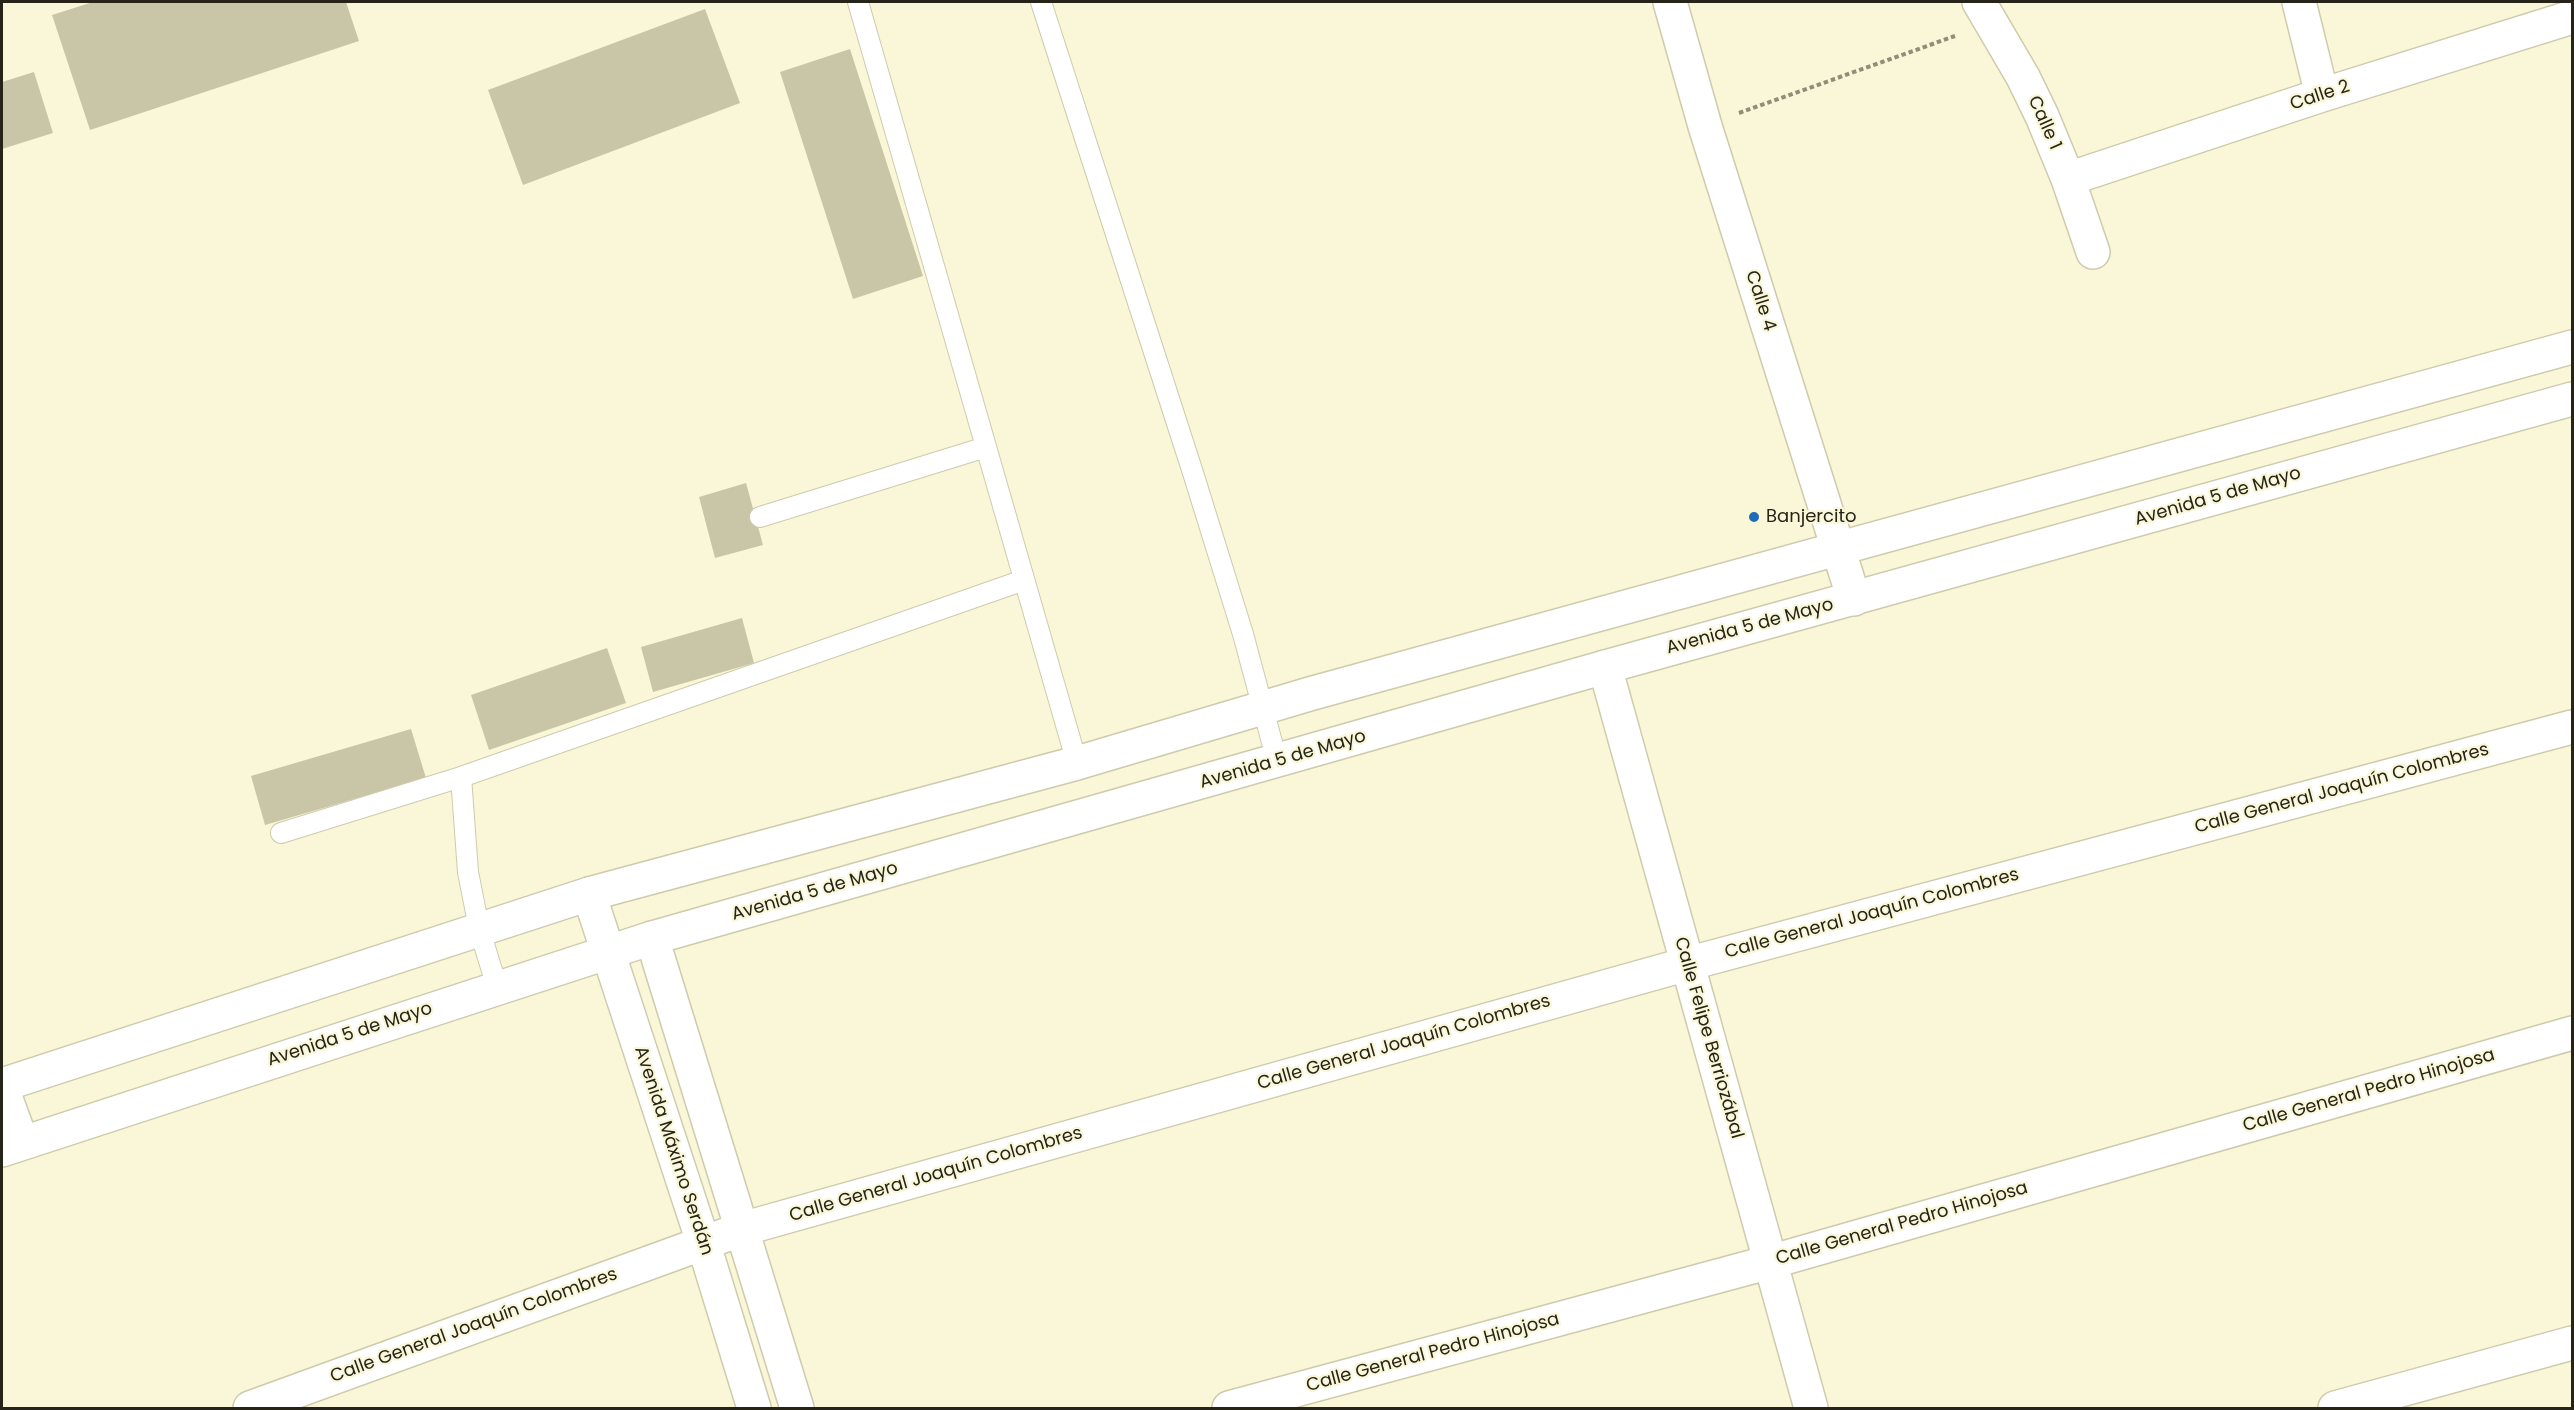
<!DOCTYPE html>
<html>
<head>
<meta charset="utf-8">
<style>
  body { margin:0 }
  #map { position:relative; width:2574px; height:1410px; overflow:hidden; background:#f9f7d8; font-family:Poppins,sans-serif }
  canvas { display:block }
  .frame { position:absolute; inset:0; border:3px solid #262419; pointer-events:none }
</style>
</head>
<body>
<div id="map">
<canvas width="2574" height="1410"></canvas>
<div class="frame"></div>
</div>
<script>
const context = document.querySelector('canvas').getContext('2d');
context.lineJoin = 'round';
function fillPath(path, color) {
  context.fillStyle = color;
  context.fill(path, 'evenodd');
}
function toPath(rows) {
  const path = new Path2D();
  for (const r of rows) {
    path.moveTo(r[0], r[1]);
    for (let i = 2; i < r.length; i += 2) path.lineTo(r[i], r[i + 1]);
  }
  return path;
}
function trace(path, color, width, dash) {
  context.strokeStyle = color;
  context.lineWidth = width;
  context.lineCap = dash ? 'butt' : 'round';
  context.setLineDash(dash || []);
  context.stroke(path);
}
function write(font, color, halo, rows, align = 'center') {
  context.font = font + ' Poppins,sans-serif';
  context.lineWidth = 4.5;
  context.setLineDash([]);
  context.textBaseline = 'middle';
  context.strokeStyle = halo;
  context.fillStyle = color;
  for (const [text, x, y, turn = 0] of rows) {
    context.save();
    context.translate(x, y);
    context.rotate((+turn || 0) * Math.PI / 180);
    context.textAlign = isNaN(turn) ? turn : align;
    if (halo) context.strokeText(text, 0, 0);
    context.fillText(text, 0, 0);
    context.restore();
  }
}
const building = toPath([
  [93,2,346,2,359,41,90,130,52,15],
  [705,9,740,103,523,185,488,90],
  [850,49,923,276,853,299,780,72],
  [34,72,53,133,2,149,2,82],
  [746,483,763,545,715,558,699,497],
  [742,618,754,663,653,692,641,647],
  [607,648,626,703,489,750,471,695],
  [411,729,426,778,265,825,251,776]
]);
const path = toPath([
  [1739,113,1955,36]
]);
const service = toPath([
  [858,2,1077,763],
  [1041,2,1194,476,1243,634,1277,761],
  [760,517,986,447],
  [461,777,468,872,479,928,497,987],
  [281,833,461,777,1024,580]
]);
const minor = toPath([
  [1670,2,1705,126,1854,599],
  [1979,2,2023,77,2042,116,2068,179,2093,252],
  [2299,2,2322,95],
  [2068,179,2322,95,2572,17],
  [1605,667,1811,1408],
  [589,894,703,1242,754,1408],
  [652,938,797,1408],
  [250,1408,742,1229,1687,964,2572,727],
  [1229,1408,1770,1262,2572,1033],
  [2335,1408,2572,1343]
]);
const tertiary = toPath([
  [2,1085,589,894,1077,763,1313,693,2572,347],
  [2,1088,22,1143],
  [2,1150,652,938,1605,667,2572,399]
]);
const markers = [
  [1754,517,6,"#1f6bba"]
];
const streetNames = [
  ["Calle 2",2320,96,-18],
  ["Calle 1",2044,123,66],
  ["Calle 4",1760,301,72],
  ["Avenida 5 de Mayo",2218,497,-16],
  ["Avenida 5 de Mayo",1750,627,-15],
  ["Avenida 5 de Mayo",1283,760,-16],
  ["Calle General Joaquín Colombres",2342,789,-15],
  ["Avenida 5 de Mayo",815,892,-16],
  ["Calle General Joaquín Colombres",1872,914,-15],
  ["Avenida 5 de Mayo",350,1035,-18],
  ["Calle Felipe Berriozábal",1708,1038,74],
  ["Calle General Joaquín Colombres",1404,1043,-16],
  ["Calle General Pedro Hinojosa",2369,1091,-16],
  ["Avenida Máximo Serdán",673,1151,72],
  ["Calle General Joaquín Colombres",936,1175,-16],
  ["Calle General Pedro Hinojosa",1902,1224,-16],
  ["Calle General Joaquín Colombres",474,1326,-20],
  ["Calle General Pedro Hinojosa",1433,1353,-15]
];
const poiNames = [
  ["Banjercito",1766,517]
];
fillPath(building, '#c9c6a8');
trace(service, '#cecbad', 22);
trace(minor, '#cecbad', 36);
trace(tertiary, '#cecbad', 36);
trace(path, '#908e79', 4, [4.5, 3]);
trace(service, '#fff', 20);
trace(minor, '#fff', 33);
trace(tertiary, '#fff', 33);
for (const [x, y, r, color] of markers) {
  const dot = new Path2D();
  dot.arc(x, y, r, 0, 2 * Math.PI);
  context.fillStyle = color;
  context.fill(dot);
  trace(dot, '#f9f7d8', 2);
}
write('18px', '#262419', '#f9f7d8', streetNames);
write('18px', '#262419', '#f9f7d8', poiNames, 'left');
</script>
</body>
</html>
